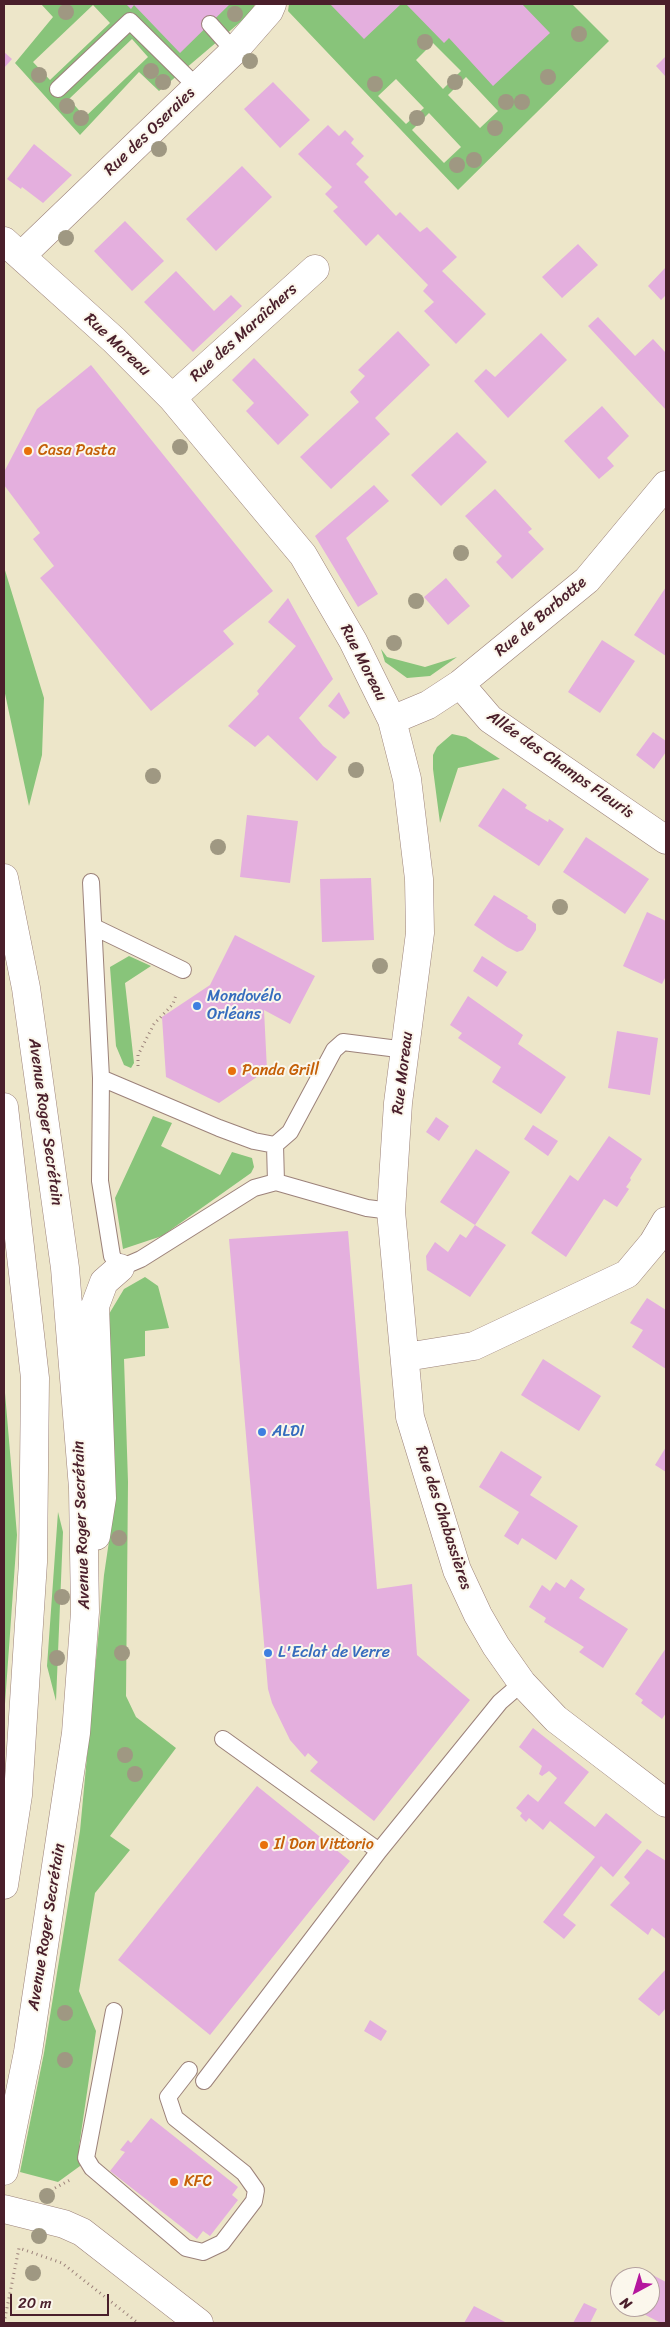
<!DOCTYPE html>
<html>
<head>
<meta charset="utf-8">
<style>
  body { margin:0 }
  #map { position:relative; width:670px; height:2327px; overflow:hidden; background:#ede6c9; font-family:Sriracha,sans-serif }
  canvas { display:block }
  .frame { position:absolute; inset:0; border:5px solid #4a1f2b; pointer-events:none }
  .north { position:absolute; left:610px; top:2267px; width:50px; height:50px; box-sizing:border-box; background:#fbf7ec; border:1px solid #b4a19f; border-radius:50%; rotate:219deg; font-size:14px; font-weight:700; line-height:20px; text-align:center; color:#4a1f2b }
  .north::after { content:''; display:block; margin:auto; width:18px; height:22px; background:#b5179e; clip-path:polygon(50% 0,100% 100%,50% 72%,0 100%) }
  .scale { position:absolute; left:10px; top:2294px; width:99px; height:22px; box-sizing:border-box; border:2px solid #4a1f2b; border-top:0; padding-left:6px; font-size:15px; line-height:18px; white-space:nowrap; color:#4a1f2b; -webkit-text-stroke:4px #fbf7ec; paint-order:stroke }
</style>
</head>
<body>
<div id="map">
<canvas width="670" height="2327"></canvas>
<div class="frame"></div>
<div class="north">N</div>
<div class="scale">20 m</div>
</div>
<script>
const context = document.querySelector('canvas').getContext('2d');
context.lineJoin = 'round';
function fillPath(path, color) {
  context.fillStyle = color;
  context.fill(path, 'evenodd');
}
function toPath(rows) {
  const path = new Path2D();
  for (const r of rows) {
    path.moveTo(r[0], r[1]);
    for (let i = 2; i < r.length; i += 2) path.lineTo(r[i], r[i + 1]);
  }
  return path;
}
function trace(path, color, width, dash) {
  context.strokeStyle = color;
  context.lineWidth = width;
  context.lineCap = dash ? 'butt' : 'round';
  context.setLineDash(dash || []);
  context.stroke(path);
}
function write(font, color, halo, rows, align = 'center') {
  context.font = font + ' Sriracha,sans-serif';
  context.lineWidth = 4;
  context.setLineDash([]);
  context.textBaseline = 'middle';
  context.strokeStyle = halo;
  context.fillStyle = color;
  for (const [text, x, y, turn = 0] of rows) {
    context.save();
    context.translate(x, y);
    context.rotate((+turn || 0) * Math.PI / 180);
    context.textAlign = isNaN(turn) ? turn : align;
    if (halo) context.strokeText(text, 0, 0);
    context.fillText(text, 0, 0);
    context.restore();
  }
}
const green = toPath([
  [41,4,255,4,251,13,159,91,139,72,80,135,15,63,53,17],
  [93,5,110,23,50,80,33,62],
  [132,39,148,57,85,117,69,99],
  [289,4,572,4,609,41,458,190,288,11],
  [433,43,461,71,443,89,416,60],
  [466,77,498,111,480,128,448,95],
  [396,79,424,108,406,124,378,96],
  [429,113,461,147,444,163,412,130],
  [4,567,44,698,42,755,29,806,4,689],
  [381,649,387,657,425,667,457,657,430,676,407,678,385,662],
  [452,734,466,737,500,759,458,768,440,823,433,769,433,755,437,747],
  [129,956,151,966,125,983,134,1063,131,1068,124,1065,116,1046,110,967],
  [153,1116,172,1123,161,1146,220,1175,232,1152,252,1158,254,1167,251,1173,162,1236,123,1249,115,1198],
  [145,1277,158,1286,169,1328,145,1331,145,1356,124,1359,128,1482,126,1696,136,1717,176,1748,110,1836,130,1850,95,1893,79,1991,96,2031,79,2147,80,2166,58,2182,20,2172,44,2053,80,1831,104,1575,113,1514,109,1314,124,1289],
  [4,1381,17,1535,4,1718],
  [58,1512,63,1532,56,1701,47,1666]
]);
const building = toPath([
  [126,4,230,4,180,53,134,5,131,9],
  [330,4,401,4,364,39],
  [406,4,522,4,550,33,493,86,449,38,444,43],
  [4,52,12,59,4,68],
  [666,56,666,77,656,66],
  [273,82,310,120,280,148,244,109],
  [328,125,339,136,345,130,354,139,351,143,364,156,356,164,369,177,364,182,396,216,400,212,420,232,427,227,457,257,442,271,486,314,456,344,424,311,434,302,423,291,428,285,378,234,366,246,333,211,338,207,325,194,332,187,298,154],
  [34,144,72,175,43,203,22,187,21,189,7,179],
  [242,166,272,197,216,251,186,219],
  [125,221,164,261,132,291,94,251],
  [578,244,598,265,562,298,542,277],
  [666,267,666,295,661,300,648,286],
  [176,271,214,311,231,295,242,306,193,352,144,302],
  [598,317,635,356,653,339,666,353,666,410,588,326],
  [398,331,430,365,375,418,390,434,331,489,300,457,359,402,350,392,365,376,358,370],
  [541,333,567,360,508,418,474,381,486,369,495,377],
  [254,358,309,415,278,445,246,411,254,403,232,380],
  [91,365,273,591,223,631,234,644,151,711,40,578,54,566,33,539,40,533,4,485,4,472,37,409],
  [602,406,629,436,607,458,614,466,599,479,564,441],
  [457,432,487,462,441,506,411,475],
  [374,485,389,501,346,538,378,594,358,607,315,536],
  [495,489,532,529,528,532,544,549,512,579,496,562,502,556,465,516],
  [446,578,470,606,448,625,424,597],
  [666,587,666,656,634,635],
  [288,598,333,679,299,718,323,746,337,757,317,781,268,735,255,747,228,726,259,694,257,691,296,646,268,622],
  [602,640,635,661,600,713,568,692],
  [339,692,350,713,344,719,328,706],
  [653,732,666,741,666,752,654,769,636,755],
  [503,788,527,805,525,808,548,822,549,819,564,829,539,866,478,826],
  [247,815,298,821,290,883,240,877],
  [586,837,649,879,625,914,563,872],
  [371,878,374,940,322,942,320,879],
  [494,895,528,916,527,918,536,924,536,930,523,950,517,952,507,947,474,925],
  [647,912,666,921,666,976,662,984,623,966],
  [235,935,315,976,290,1024,264,1010,267,1070,219,1103,166,1077,162,1017,210,985],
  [482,956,507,972,497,987,473,971],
  [468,996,523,1035,518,1044,566,1077,541,1114,492,1082,501,1067,458,1038,462,1033,450,1025],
  [617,1031,658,1038,650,1095,608,1088],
  [436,1117,449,1126,439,1141,426,1132],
  [533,1125,558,1141,548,1156,524,1139],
  [609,1136,642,1159,630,1178,631,1180,626,1187,629,1189,617,1207,604,1199,566,1257,531,1233,570,1175,578,1181],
  [476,1149,510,1172,475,1225,440,1202],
  [475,1225,506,1245,470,1297,427,1270,426,1256,435,1242,448,1252,460,1234,466,1238],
  [348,1231,377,1589,412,1584,417,1655,470,1700,374,1821,310,1771,318,1762,308,1753,305,1757,290,1740,272,1703,268,1689,229,1239],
  [647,1298,666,1310,666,1369,632,1347,643,1330,630,1323],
  [543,1359,601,1396,579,1431,521,1395],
  [666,1447,666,1472,655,1465],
  [501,1451,542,1477,530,1495,578,1526,556,1560,522,1538,518,1545,504,1536,519,1512,479,1487],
  [571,1579,585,1589,579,1598,628,1629,603,1668,579,1652,584,1647,544,1622,546,1618,529,1607,542,1585,550,1591,556,1582,565,1588],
  [666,1648,666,1713,662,1719,641,1703,643,1700,635,1694],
  [533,1728,589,1772,564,1803,595,1827,606,1813,642,1842,613,1877,601,1866,563,1915,576,1925,564,1939,543,1922,595,1857,550,1821,543,1830,529,1818,526,1822,520,1816,522,1813,516,1808,528,1794,538,1802,557,1778,549,1771,542,1776,539,1774,542,1766,519,1747],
  [257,1786,350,1861,210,2035,118,1960],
  [647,1849,666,1861,666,1939,652,1928,648,1935,610,1905,630,1883,624,1877],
  [666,1969,666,2008,659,2016,638,1999],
  [370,2020,387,2031,381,2041,364,2031],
  [151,2118,238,2187,232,2195,238,2200,210,2236,203,2231,197,2239,110,2171,125,2152,120,2150,128,2140,131,2143],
  [645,2271,666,2282,666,2323,661,2323,630,2307,650,2307,650,2277,642,2277],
  [584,2303,597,2309,590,2323,573,2323],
  [474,2306,507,2323,464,2323]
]);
const path = toPath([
  [138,1066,138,1055,154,1024,173,1004,176,995],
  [55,2188,70,2180],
  [4,2323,19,2248,62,2263,138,2323]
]);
const lane = toPath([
  [210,24,234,51],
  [58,89,130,21,197,87],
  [91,882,101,1078,100,1181,112,1256,120,1268,141,1259,254,1188,276,1182,367,1208,391,1211],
  [94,927,183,970],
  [101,1078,219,1128,254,1141,275,1145],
  [275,1145,290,1132,334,1050,343,1042,406,1050],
  [275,1145,276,1182],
  [223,1739,379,1851,500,1702,522,1683],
  [114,2011,86,2158,92,2168,186,2248,203,2252,222,2243,254,2201,256,2190,244,2173,175,2118,168,2097,189,2070],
  [204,2081,379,1851]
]);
const street = toPath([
  [4,241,114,340,172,398,303,555,353,641,392,720,407,779,419,879,420,933,398,1103,391,1211,410,1417,457,1570,478,1615,496,1646,522,1683,556,1719,666,1803],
  [21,256,234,51,269,11,272,4],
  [172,398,315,269],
  [460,684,490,719,666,840],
  [392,720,428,705,460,684,587,580,666,485],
  [406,1357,474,1346,627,1274,653,1243,666,1221],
  [4,2209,64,2224,82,2232,199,2323]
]);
const primary = toPath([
  [4,878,26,988,65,1268,83,1488,85,1612,76,1733,28,2052,4,2171],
  [4,1107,35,1378,33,1562,18,1795,4,1885],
  [96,1536,102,1498,95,1306,104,1282,120,1268]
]);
const trees = [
  [66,12],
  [235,14],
  [579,34],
  [425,42],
  [250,61],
  [151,71],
  [39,75],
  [548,77],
  [163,82],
  [455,82],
  [375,84],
  [506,102],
  [522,102],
  [67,106],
  [81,118],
  [417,118],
  [495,128],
  [159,149],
  [474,160],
  [457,165],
  [66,238],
  [180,447],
  [461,553],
  [416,601],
  [394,643],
  [356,770],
  [153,776],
  [218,847],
  [560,907],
  [380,966],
  [119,1538],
  [62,1597],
  [122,1653],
  [57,1658],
  [125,1755],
  [135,1774],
  [65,2013],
  [65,2060],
  [47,2196],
  [39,2236],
  [33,2273]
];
const markers = [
  [28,451,5,"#e8710a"],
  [197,1006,5,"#3f7fe0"],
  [232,1071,5,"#e8710a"],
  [262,1432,5,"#3f7fe0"],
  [268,1653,5,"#3f7fe0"],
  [264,1845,5,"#e8710a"],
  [174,2182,5,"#e8710a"]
];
const streetNames = [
  ["Rue des Oseraies",150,132,-44],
  ["Rue des Maraîchers",244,333,-42],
  ["Rue Moreau",117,345,43],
  ["Rue de Barbotte",541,617,-40],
  ["Rue Moreau",363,663,63],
  ["Allée des Champs Fleuris",560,765,35],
  ["Rue Moreau",403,1073,-83],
  ["Avenue Roger Secrétain",45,1122,82],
  ["Rue des Chabassières",443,1518,72],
  ["Avenue Roger Secrétain",82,1525,-92],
  ["Avenue Roger Secrétain",47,1927,-81]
];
const foodNames = [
  ["Casa Pasta",38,451],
  ["Panda Grill",242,1071],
  ["Il Don Vittorio",274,1845],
  ["KFC",184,2182]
];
const shopNames = [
  ["Mondovélo",207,997],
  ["Orléans",207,1015],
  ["ALDI",272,1432],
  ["L'Eclat de Verre",278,1653]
];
fillPath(green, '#88c47a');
fillPath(building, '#e4afde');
trace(lane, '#9c827a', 18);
trace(street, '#9c827a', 29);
trace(primary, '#9c827a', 29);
trace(path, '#9c827a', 3, [1, 4]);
trace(lane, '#fff', 16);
trace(street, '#fff', 28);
trace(primary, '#fff', 28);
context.fillStyle = '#9f9882';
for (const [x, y] of trees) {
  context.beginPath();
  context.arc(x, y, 8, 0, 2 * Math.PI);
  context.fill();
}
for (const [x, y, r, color] of markers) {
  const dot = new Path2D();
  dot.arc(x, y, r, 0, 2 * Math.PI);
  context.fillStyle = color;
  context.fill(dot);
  trace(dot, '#fbf7ec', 2);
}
write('16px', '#4a1f2b', '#fbf7ec', streetNames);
write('16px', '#c56008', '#fbf7ec', foodNames, 'left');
write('16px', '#366cbe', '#fbf7ec', shopNames, 'left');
</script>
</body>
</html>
